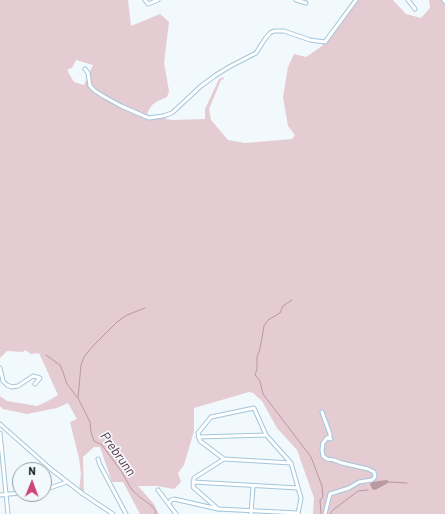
<!DOCTYPE html>
<html>
<head>
<meta charset="utf-8">
<style>
  body { margin:0 }
  #map { position:relative; width:445px; height:514px; overflow:hidden; background:#f1f9fd; font-family:Barlow,sans-serif }
  canvas { display:block }
  .north { position:absolute; left:12px; top:462px; width:40px; height:40px; box-sizing:border-box; background:#f1f9fd; border:1px solid #97a1a7; border-radius:50%; rotate:1deg; font-size:11px; font-weight:700; line-height:16px; text-align:center; color:#0f1d25 }
  .north::after { content:''; display:block; margin:auto; width:14px; height:18px; background:#cf447a; clip-path:polygon(50% 0,100% 100%,50% 72%,0 100%) }
</style>
</head>
<body>
<div id="map">
<canvas width="445" height="514"></canvas>
<div class="north">N</div>
</div>
<script>
const context = document.querySelector('canvas').getContext('2d');
context.lineJoin = 'round';
function fillPath(path, color) {
  context.fillStyle = color;
  context.fill(path, 'evenodd');
}
function toPath(rows) {
  const path = new Path2D();
  for (const r of rows) {
    path.moveTo(r[0], r[1]);
    for (let i = 2; i < r.length; i += 2) path.lineTo(r[i], r[i + 1]);
  }
  return path;
}
function trace(path, color, width, dash) {
  context.strokeStyle = color;
  context.lineWidth = width;
  context.lineCap = dash ? 'butt' : 'round';
  context.setLineDash(dash || []);
  context.stroke(path);
}
function write(font, color, halo, rows, align = 'center') {
  context.font = font + ' Barlow,sans-serif';
  context.lineWidth = 3.5;
  context.setLineDash([]);
  context.textBaseline = 'middle';
  context.strokeStyle = halo;
  context.fillStyle = color;
  for (const [text, x, y, turn = 0] of rows) {
    context.save();
    context.translate(x, y);
    context.rotate((+turn || 0) * Math.PI / 180);
    context.textAlign = isNaN(turn) ? turn : align;
    if (halo) context.strokeText(text, 0, 0);
    context.fillText(text, 0, 0);
    context.restore();
  }
}
const green = toPath([
  [0,0,128,0,131,26,160,14,169,22,164,63,169,91,167,97,158,101,152,105,147,113,151,117,168,112,166,119,172,120,205,119,205,109,219,79,223,77,224,79,221,80,209,109,211,120,228,140,245,143,292,139,295,135,288,126,283,97,288,67,294,54,306,57,322,46,327,36,353,0,393,0,406,14,421,18,430,8,429,0,441,0,445,2,445,514,313,514,314,498,297,450,277,428,262,401,253,393,249,392,194,408,194,431,184,465,178,473,181,482,174,489,157,486,138,486,154,504,159,514,140,514,123,482,112,482,100,447,94,447,83,457,84,495,79,491,81,474,79,458,70,422,77,419,68,403,57,408,27,414,3,409,0,406,0,396,7,401,37,406,48,401,58,395,39,353,31,354,25,350,23,352,7,351,0,358],
  [76,60,93,65,84,85,74,82,68,72,68,69,72,68]
]);
const water = toPath([
  [387,480,389,482,388,483,375,490,372,489,370,484,372,482]
]);
const stream = toPath([
  [292,300,283,306,280,313,268,320,264,326,260,349,257,357,257,369,255,375,260,381,263,394,311,457,322,486,323,497,320,500,321,514],
  [145,308,127,315,117,322,93,346,84,357,81,365,78,398,90,422,91,432,94,441,102,445,121,471,132,490,141,498,152,506,156,512,155,514],
  [46,355,60,365,63,372,67,384,77,397],
  [388,482,407,483],
  [330,514,333,510,358,491,368,490]
]);
const minor = toPath([
  [145,0,148,4,158,0],
  [296,0,306,3],
  [408,0,415,9],
  [85,69,88,73,90,86,95,91,103,96,121,106,144,116,149,118,163,116,172,113,201,86,216,75,229,67,256,53,265,39,270,33,274,31,284,31,310,40,325,42,356,0],
  [0,368,3,381,7,385,12,387,18,386,33,376,40,378,35,384],
  [322,412,330,434,330,437,327,438],
  [0,424,52,470,83,494,113,514],
  [0,433,8,514],
  [198,437,266,435],
  [98,459,100,465,126,514],
  [224,459,291,463],
  [193,482,298,488],
  [44,490,67,482],
  [158,490,176,514],
  [0,495,20,493],
  [169,503,171,500,174,499,218,509,298,513],
  [218,509,193,487,194,478,224,459,200,441,198,433,211,417,254,408,266,435,291,463,301,498,298,514],
  [251,514,253,486],
  [325,514,330,494,349,488,359,482,372,480,375,477,374,472,368,469,342,463,334,460,327,459,323,456,322,450,323,443,327,438,331,439]
]);
const tertiary = toPath([
  [444,0,445,1]
]);
const waterNames = [
  ["Prebrunn",118,454,54]
];
fillPath(green, '#e5cbd2');
fillPath(water, '#b999a2');
trace(stream, '#b999a2', 1);
trace(minor, '#a1c6db', 5);
trace(tertiary, '#a1c6db', 5.5);
trace(minor, '#fff', 3);
trace(tertiary, '#fff', 3.5);
write('italic 13px', '#5f303f', '#f1f9fd', waterNames);
</script>
</body>
</html>
